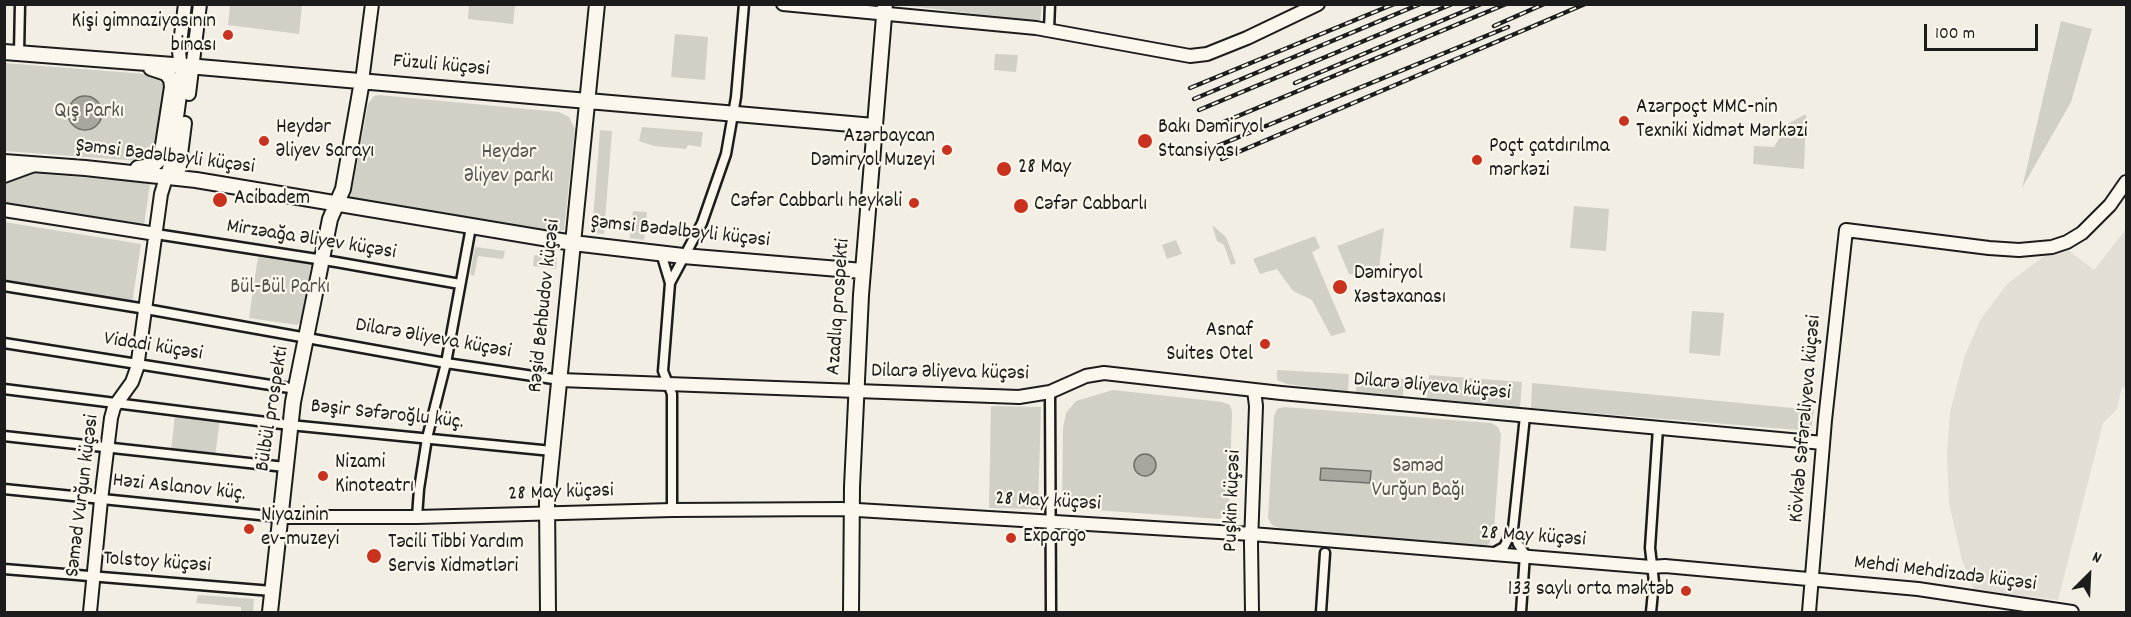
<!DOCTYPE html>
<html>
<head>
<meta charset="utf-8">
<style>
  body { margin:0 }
  #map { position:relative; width:2131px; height:617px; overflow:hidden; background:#f2eee4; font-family:Dekko,sans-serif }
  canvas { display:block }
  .frame { position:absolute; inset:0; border:6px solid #1c1c1c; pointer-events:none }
  .north { position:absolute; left:2059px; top:545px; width:60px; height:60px; -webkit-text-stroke:4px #fbf7ec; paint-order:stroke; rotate:24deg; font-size:16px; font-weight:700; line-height:24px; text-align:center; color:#1c1c1c }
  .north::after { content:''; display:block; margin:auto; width:21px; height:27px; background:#1c1c1c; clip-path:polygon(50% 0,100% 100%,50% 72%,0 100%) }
  .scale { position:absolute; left:1924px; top:24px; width:114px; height:27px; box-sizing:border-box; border:3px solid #1c1c1c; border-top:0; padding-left:8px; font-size:18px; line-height:21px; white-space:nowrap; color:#1c1c1c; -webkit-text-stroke:4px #fbf7ec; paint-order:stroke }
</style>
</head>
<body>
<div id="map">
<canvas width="2131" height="617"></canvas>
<div class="frame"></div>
<div class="north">N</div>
<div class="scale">100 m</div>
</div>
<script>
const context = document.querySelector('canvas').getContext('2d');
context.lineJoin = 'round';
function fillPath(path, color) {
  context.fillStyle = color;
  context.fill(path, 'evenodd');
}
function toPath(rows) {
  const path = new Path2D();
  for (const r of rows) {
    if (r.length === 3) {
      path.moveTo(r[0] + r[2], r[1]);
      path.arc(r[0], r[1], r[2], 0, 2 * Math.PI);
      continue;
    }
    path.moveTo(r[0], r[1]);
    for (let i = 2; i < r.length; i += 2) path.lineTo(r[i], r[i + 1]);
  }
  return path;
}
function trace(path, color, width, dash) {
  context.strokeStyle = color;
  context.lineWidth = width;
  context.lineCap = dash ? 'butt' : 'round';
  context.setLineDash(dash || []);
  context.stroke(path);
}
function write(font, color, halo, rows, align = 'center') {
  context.font = font + ' Dekko,sans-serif';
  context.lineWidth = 4.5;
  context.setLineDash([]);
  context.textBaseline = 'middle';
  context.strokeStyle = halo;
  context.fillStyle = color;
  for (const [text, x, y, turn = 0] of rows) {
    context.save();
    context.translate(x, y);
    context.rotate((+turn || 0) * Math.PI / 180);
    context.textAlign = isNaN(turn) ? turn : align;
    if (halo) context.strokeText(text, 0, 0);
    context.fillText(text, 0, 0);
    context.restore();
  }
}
const built = toPath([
  [2126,229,2126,388,2122,387,2117,409,2103,423,2058,600,1974,590,1962,560,1949,503,1947,453,1950,412,1965,355,1981,319,2007,284,2060,244,2094,270]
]);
const green = toPath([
  [496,4,515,6,513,24,468,19,469,5],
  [895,4,1042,4,1042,5,1040,22],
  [230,5,302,5,299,34,228,25],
  [2061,21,2092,29,2071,102,2022,188],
  [675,34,708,37,705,80,671,77],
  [995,54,1018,55,1016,72,994,70],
  [4,63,159,75,166,82,154,157,152,160,139,161,5,151],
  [379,95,559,112,569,117,575,129,564,230,549,232,354,201,351,196,368,104,374,96],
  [1806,114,1804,169,1753,164,1754,146,1774,147,1789,123],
  [642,127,703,132,701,147,688,145,686,149,654,146,639,141],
  [600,130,612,131,604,234,592,233],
  [4,171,150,183,144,226,5,204],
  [1574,206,1609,209,1606,251,1570,248],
  [633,211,647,212,644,240,630,238],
  [4,222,141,244,132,304,5,283],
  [1212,225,1226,237,1236,263,1231,265,1224,245,1217,241],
  [1384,228,1378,277,1349,274,1337,246],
  [1315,236,1320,248,1312,252,1346,332,1331,336,1312,300,1293,291,1277,269,1260,274,1253,259],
  [1176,240,1182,254,1167,259,1162,245],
  [475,247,505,251,503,259,478,256,474,276,470,274],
  [534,255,557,258,556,269,533,266],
  [258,257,311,265,301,321,297,325,249,318],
  [1692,311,1724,313,1720,356,1689,353],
  [1277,370,1349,374,1348,392,1287,384,1277,380],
  [1357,374,1404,379,1403,396,1356,392],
  [1429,375,1522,382,1520,408,1427,400],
  [1532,383,1814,410,1811,431,1531,408],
  [1113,390,1222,402,1230,405,1232,412,1229,508,1220,519,1067,508,1062,503,1063,428,1066,413,1076,401],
  [991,406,1041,407,1038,509,989,508],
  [1284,407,1491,423,1498,427,1501,434,1494,529,1489,544,1484,547,1464,546,1279,528,1272,525,1268,518,1274,416,1277,409],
  [175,415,220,420,215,456,171,451],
  [198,595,254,599,253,612,241,612,241,607,196,603]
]);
const water = toPath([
  [85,113,17],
  [1145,465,11],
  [1321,468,1371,471,1370,483,1320,480,1321,468]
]);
const street = toPath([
  [1049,30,1050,4],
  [19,53,20,4],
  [156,234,336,262,460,284],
  [661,253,670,283,663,371,672,394,672,510],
  [670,283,702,223,726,154,736,97,744,4],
  [4,286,146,309,446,363,560,380],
  [4,343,296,389],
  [4,389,290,425,552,451],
  [1050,392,1051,612],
  [4,436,285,467],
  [4,489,279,517],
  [417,517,419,489,427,438,446,363,471,227],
  [1493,553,1504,547,1513,529],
  [4,569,272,591],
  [1321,612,1325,553],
  [1521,612,1525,554,1518,544,1513,529,1525,416],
  [1651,612,1654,582,1650,548,1658,428]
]);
const secondary = toPath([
  [783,4,1036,28,1190,56,1207,54,1247,38,1318,4],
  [362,81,372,4],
  [189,94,200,4],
  [4,176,34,165],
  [168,177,176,175,179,170,185,123],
  [4,210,156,234],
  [560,380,1019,397,1050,392,1086,376,1104,373,1281,393,1823,443],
  [279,517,417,517,672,510,841,509,1252,534,1651,567,1665,566,1918,589,2072,612],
  [90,612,101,500,111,418,114,407,132,382,137,368,161,194,171,162,182,80,179,51,185,4],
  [1252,612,1251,543,1256,406,1254,390],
  [1809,612,1825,420,1846,230,1989,248,2019,250,2052,247,2067,242,2082,233,2110,205,2126,182]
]);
const primary = toPath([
  [4,52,199,67,874,126],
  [4,162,85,168,196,180,573,243,683,256,863,271],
  [138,168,152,166,161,158,172,87,171,79,166,73,151,68],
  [270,612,293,402,330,219,343,189,362,81],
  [548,612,547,502,597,4],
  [851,612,852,487,861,295,885,4]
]);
const rail = toPath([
  [1494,26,1544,4],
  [1295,83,1481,4],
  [1190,88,1394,4],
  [1194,99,1420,4],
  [1199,110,1452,4],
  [1207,129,1506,4],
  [1217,146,1508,27],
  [1222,159,1585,4]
]);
const markers = [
  [228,35,6,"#c8321e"],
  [1624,121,6,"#c8321e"],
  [264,141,6,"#c8321e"],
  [1145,141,8,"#c8321e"],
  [947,150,6,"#c8321e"],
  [1477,160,6,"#c8321e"],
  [1004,169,8,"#c8321e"],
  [220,200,8,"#c8321e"],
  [914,203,6,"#c8321e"],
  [1021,206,8,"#c8321e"],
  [1340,287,8,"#c8321e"],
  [1265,344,6,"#c8321e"],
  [323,476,6,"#c8321e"],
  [249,529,6,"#c8321e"],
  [1011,538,6,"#c8321e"],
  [374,556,8,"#c8321e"],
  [1686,591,6,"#c8321e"]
];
const poiNames = [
  ["Kişi gimnaziyasının",216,23,"right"],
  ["binası",216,47,"right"],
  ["Azərpoçt MMC-nin",1636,109],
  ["Texniki Xidmət Mərkəzi",1636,133],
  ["Heydər",276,129],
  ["Əliyev Sarayı",276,153],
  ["Bakı Dəmiryol",1158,129],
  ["Stansiyası",1158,153],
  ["Azərbaycan",935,138,"right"],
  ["Dəmiryol Muzeyi",935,162,"right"],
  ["Poçt çatdırılma",1489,148],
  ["mərkəzi",1489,172],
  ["28 May",1018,169],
  ["Acibadem",234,200],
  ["Cəfər Cabbarlı heykəli",902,203,"right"],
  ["Cəfər Cabbarlı",1034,206],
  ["Dəmiryol",1354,275],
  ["Xəstəxanası",1354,299],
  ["Asnaf",1253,332,"right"],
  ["Suites Otel",1253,356,"right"],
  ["Nizami",335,464],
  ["Kinoteatrı",335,488],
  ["Niyazinin",261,517],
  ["ev-muzeyi",261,541],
  ["Expargo",1023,538],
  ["Təcili Tibbi Yardım",388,544],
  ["Servis Xidmətləri",388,568],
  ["133 saylı orta məktəb",1674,591,"right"]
];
const streetNames = [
  ["Füzuli küçəsi",441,67,5],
  ["Şəmsi Bədəlbəyli küçəsi",165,158,7],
  ["Şəmsi Bədəlbəyli küçəsi",680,233,6],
  ["Mirzəağa Əliyev küçəsi",311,241,9],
  ["Rəşid Behbudov küçəsi",546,306,-84],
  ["Azadlıq prospekti",840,307,-86],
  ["Dilarə Əliyeva küçəsi",433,340,10],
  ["Vidadi küçəsi",153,348,9],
  ["Dilarə Əliyeva küçəsi",950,374,1],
  ["Dilarə Əliyeva küçəsi",1432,388,5],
  ["Bülbül prospekti",274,409,-81],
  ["Bəşir Səfəroğlu küç.",387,416,6],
  ["Kövkəb Səfərəliyeva küçəsi",1807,419,-85],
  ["Həzi Aslanov küç.",179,489,6],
  ["28 May küçəsi",561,494,-2],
  ["Səməd Vurğun küçəsi",84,496,-83],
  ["Puşkin küçəsi",1234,501,-88],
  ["28 May küçəsi",1048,503,3],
  ["28 May küçəsi",1533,538,4],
  ["Tolstoy küçəsi",157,564,4],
  ["Mehdi Mehdizadə küçəsi",1945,575,7]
];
const parkNames = [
  ["Qış Parkı",89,113],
  ["Heydər",509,154],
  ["Əliyev parkı",509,178],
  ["Bül-Bül Parkı",280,289],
  ["Səməd",1418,468],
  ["Vurğun Bağı",1418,492]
];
fillPath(built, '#e2ded5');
fillPath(green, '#d2cfc6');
fillPath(water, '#a9a6a0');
trace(water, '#716f6b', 1.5);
trace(street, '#1c1c1c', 13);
trace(secondary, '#1c1c1c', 16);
trace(primary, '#1c1c1c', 18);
trace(street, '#fbf7ec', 8);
trace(secondary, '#fbf7ec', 12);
trace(primary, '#fbf7ec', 14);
trace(rail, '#1c1c1c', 4.5);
trace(rail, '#fbf7ec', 2, [7]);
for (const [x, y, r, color] of markers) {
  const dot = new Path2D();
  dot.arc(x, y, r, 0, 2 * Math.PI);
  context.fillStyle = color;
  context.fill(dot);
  trace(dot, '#fbf7ec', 2);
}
write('21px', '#1c1c1c', '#fbf7ec', poiNames, 'left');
write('21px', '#1c1c1c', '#fbf7ec', streetNames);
write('21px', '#53524f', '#fbf7ec', parkNames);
</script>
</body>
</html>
